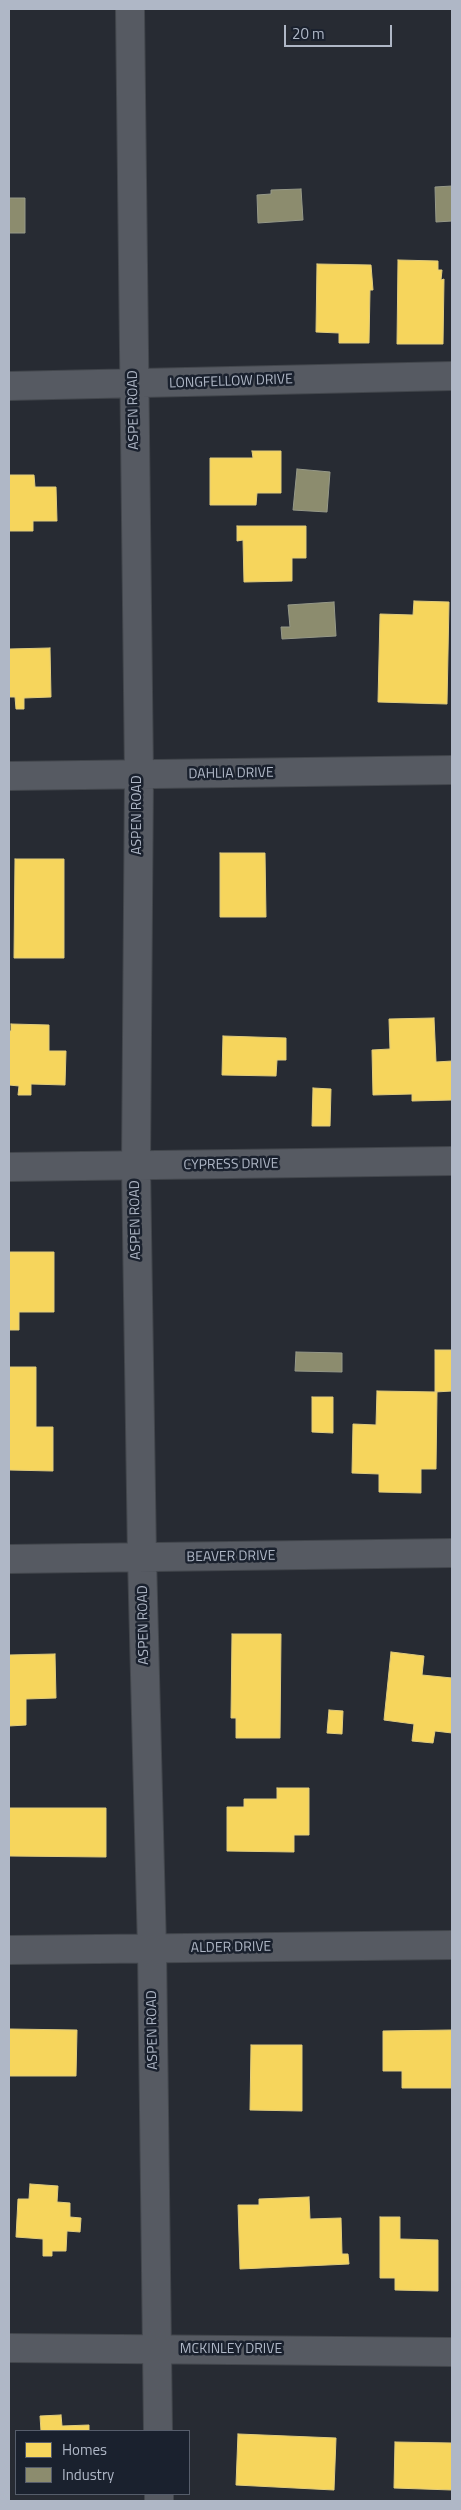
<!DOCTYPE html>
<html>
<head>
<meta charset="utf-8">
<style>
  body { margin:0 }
  #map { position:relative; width:461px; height:2510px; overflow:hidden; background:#272b33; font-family:"Titillium Web",sans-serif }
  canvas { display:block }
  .frame { position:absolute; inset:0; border:10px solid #afb7c6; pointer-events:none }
  .legend { position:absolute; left:15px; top:2430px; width:175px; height:65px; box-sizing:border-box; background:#1a212e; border:1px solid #565d6b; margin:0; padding:6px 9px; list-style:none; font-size:15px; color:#afb7c6 }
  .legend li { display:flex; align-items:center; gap:10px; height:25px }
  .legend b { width:25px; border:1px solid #565d6b }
  .scale { position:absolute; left:284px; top:25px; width:108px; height:22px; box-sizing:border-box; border:2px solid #afb7c6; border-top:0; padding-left:6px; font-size:15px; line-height:18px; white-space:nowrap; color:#afb7c6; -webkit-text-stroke:4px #1a212e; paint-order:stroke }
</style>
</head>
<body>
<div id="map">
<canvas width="461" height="2510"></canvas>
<div class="frame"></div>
<ul class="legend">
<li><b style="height:14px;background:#f6d55c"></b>Homes</li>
<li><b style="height:14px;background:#8c8c6e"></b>Industry</li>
</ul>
<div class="scale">20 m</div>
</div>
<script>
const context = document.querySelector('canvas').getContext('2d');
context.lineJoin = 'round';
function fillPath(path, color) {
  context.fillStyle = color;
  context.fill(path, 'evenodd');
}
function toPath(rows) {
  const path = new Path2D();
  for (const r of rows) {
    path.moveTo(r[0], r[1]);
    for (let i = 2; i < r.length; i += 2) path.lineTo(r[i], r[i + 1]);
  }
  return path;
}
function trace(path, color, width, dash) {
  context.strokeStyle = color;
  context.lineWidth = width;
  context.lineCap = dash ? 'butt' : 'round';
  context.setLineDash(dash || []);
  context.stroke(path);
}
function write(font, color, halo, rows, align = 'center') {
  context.font = font + ' "Titillium Web",sans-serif';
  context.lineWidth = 5;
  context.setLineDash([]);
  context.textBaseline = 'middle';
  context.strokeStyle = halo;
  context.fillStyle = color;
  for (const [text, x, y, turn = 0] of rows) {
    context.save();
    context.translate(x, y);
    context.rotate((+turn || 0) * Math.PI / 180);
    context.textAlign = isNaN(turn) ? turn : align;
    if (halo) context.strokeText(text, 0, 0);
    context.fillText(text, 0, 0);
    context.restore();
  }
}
const homes = toPath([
  [398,260,438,261,438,270,442,270,441,280,444,279,443,344,397,344,398,260],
  [317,264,371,265,373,290,370,290,369,343,339,343,339,333,316,332,317,264],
  [252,451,281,451,281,493,257,493,256,505,210,505,210,458,253,458,252,451],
  [9,475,34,475,35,487,56,487,57,521,33,521,33,531,9,531,9,475],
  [237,526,306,526,306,558,292,558,292,581,244,582,243,540,237,541,237,526],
  [414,601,449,602,447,704,378,702,380,614,413,615,414,601],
  [50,648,51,697,24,698,24,709,16,709,15,697,9,697,9,649,50,648],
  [220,853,265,853,266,917,220,917,220,853],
  [15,859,64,859,64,958,14,958,15,859],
  [434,1018,436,1062,452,1061,452,1100,412,1101,412,1094,373,1095,372,1050,390,1049,389,1019,434,1018],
  [11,1024,49,1025,49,1051,66,1051,65,1085,31,1084,31,1095,18,1095,19,1086,9,1085,9,1031,11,1031,11,1024],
  [223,1036,286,1038,286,1060,277,1060,276,1076,222,1075,223,1036],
  [313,1088,331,1089,330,1126,312,1126,313,1088],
  [9,1252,54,1252,54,1312,19,1312,19,1330,9,1330,9,1252],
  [435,1350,452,1350,452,1391,435,1392,435,1350],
  [9,1367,36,1367,36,1427,53,1427,53,1471,9,1470,9,1367],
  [377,1391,437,1392,436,1469,421,1469,421,1493,379,1492,379,1474,352,1473,353,1424,376,1425,377,1391],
  [312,1397,333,1397,333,1433,312,1432,312,1397],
  [232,1634,281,1634,280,1738,236,1738,236,1718,231,1718,232,1634],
  [391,1652,424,1656,422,1675,452,1678,452,1733,435,1731,433,1743,412,1741,414,1724,384,1720,391,1652],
  [55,1654,56,1698,26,1699,26,1725,9,1726,9,1655,55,1654],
  [329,1710,343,1711,342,1734,327,1733,329,1710],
  [277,1788,309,1788,309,1835,294,1835,294,1852,227,1851,227,1807,244,1807,244,1799,277,1799,277,1788],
  [9,1808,106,1808,106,1857,9,1856,9,1808],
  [9,2029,77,2030,76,2076,9,2076,9,2029],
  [452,2030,452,2088,402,2088,402,2071,383,2071,383,2031,452,2030],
  [251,2045,302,2045,302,2111,250,2110,251,2045],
  [30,2184,58,2186,57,2202,70,2203,70,2217,81,2218,80,2232,67,2231,66,2251,52,2251,52,2256,43,2256,43,2239,16,2237,18,2199,29,2199,30,2184],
  [309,2197,310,2219,341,2218,342,2254,348,2254,349,2264,240,2269,238,2205,259,2205,259,2199,309,2197],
  [380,2217,400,2217,400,2239,438,2240,438,2291,395,2290,395,2278,380,2278,380,2217],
  [61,2415,62,2426,89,2425,89,2431,41,2431,40,2416,61,2415],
  [238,2434,336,2438,334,2490,236,2485,238,2434],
  [395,2442,452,2443,452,2490,394,2488,395,2442]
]);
const industry = toPath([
  [452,186,452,221,436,222,435,187,452,186],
  [301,189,303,220,258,223,257,195,271,194,271,190,301,189],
  [9,198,25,198,25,233,9,233,9,198],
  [297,469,330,472,327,512,293,510,297,469],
  [334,602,336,636,282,639,281,627,290,627,288,605,334,602],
  [296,1352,342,1353,342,1372,295,1371,296,1352]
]);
const minor = toPath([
  [130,9,139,776,136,1166,142,1558,152,1949,158,2431],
  [9,386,452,376],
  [9,776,452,770],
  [9,1167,452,1161],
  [9,1559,452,1553],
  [9,1950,452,1945],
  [9,2348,452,2352],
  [159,2494,159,2501]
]);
const streetNames = [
  ["LONGFELLOW DRIVE",231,382,-2],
  ["ASPEN ROAD",134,410,-91],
  ["DAHLIA DRIVE",231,774,-1],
  ["ASPEN ROAD",138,815,-90],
  ["CYPRESS DRIVE",231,1165,-1],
  ["ASPEN ROAD",136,1220,-91],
  ["BEAVER DRIVE",231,1557,-1],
  ["ASPEN ROAD",144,1625,-91],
  ["ALDER DRIVE",231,1948,-1],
  ["ASPEN ROAD",153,2030,-91],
  ["MCKINLEY DRIVE",231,2350]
];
fillPath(homes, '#f6d55c');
trace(homes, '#e1cc7c', 1);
fillPath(industry, '#8c8c6e');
trace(industry, '#969988', 1);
trace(minor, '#42464c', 30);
trace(minor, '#565a62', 28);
write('14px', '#afb7c6', '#1a212e', streetNames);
</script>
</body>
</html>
